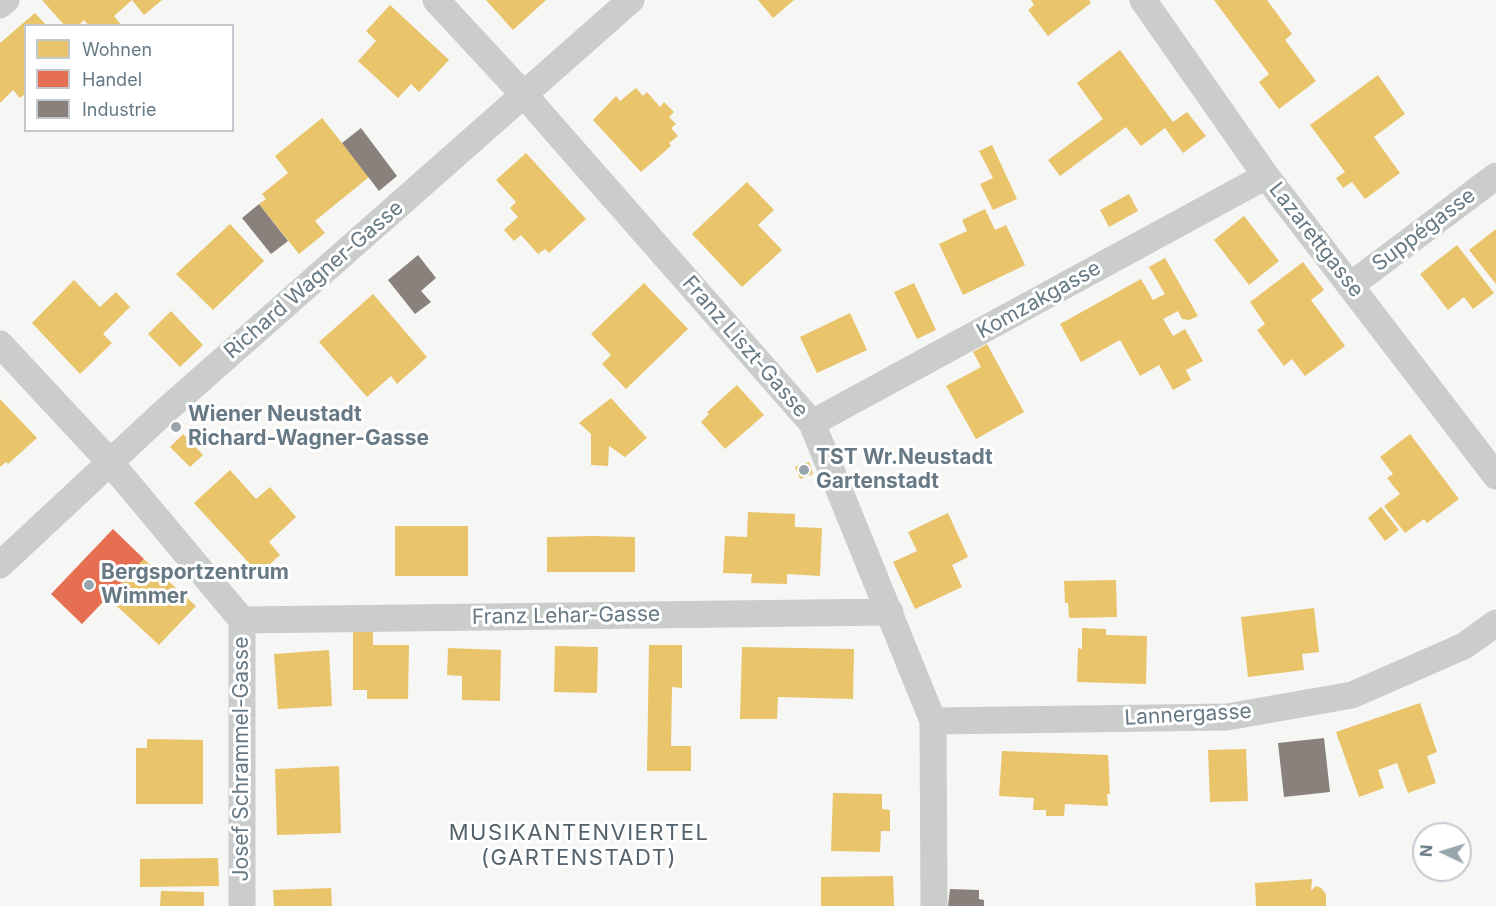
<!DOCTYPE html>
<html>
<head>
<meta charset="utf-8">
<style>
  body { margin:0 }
  #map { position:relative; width:1496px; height:906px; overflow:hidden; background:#f6f6f5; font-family:Inter,sans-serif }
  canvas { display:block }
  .legend { position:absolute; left:24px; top:24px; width:210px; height:108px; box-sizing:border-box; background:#fff; border:2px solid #c2c9ce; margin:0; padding:8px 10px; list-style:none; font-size:18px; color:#667985 }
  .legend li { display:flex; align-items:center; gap:12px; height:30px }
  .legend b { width:30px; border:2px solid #c2c9ce }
  .north { position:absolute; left:1412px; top:822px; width:60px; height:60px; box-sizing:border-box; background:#fff; border:2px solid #c2c9ce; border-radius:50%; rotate:274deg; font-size:16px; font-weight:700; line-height:24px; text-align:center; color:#667985 }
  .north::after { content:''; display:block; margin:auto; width:21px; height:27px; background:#98a5ac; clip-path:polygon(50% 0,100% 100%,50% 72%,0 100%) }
</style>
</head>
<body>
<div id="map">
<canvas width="1496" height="906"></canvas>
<ul class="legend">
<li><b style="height:16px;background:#e9c46a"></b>Wohnen</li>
<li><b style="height:16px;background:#e76f51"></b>Handel</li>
<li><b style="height:16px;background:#8a817c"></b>Industrie</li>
</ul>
<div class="north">N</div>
</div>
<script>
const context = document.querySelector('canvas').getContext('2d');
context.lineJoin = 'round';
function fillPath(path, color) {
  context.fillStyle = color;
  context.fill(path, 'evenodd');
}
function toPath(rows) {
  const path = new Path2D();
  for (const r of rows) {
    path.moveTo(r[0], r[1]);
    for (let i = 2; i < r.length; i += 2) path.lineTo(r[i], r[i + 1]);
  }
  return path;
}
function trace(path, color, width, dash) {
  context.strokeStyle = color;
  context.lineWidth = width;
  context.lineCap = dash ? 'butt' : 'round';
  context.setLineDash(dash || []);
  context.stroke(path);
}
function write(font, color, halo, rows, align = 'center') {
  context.font = font + ' Inter,sans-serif';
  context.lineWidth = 6;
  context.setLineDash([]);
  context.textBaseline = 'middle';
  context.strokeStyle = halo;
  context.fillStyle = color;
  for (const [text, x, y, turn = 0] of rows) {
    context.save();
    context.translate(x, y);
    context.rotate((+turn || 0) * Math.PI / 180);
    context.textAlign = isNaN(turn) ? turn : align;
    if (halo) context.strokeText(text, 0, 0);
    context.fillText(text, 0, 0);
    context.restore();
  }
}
const homes = toPath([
  [42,0,162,0,144,15,132,0,114,16,122,26,89,26,84,20,78,26,65,26],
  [486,0,546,0,513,30],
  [758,0,794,0,773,18],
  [1031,0,1089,0,1091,3,1048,36,1028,10,1034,5],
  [1214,0,1267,0,1292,34,1285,40,1316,81,1279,109,1259,82,1269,74],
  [390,5,449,60,419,92,411,84,398,98,358,61,376,41,366,31],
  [35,13,47,26,26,26,26,93,20,98,13,90,0,103,0,43],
  [1120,50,1173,122,1187,112,1206,136,1183,153,1165,128,1141,146,1126,127,1060,176,1048,160,1103,119,1077,83],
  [1378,75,1405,114,1374,137,1400,173,1365,199,1352,182,1343,188,1336,178,1345,172,1310,125],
  [636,88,643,96,647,92,660,107,664,102,674,112,669,117,676,124,671,128,678,136,669,143,671,146,641,172,593,120,616,96,620,101],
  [322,118,369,177,315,221,325,233,299,254,259,204,266,199,262,194,288,173,275,156],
  [992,145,1017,199,993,210,980,184,993,178,979,151],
  [526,153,586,219,549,253,545,249,538,254,521,235,514,241,504,230,518,217,510,208,516,202,496,180],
  [747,182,774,210,758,225,782,250,742,287,692,234],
  [1129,194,1138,211,1109,227,1100,210],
  [985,209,995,230,1006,225,1025,265,963,295,939,244,967,231,962,220],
  [1244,216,1279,261,1249,285,1214,240],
  [230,224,264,261,213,310,176,274],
  [1496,229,1496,284,1469,250],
  [1457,245,1494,293,1473,309,1464,297,1448,310,1420,274],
  [1165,258,1198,316,1189,320,1182,319,1178,311,1163,319,1173,336,1185,329,1203,361,1186,370,1191,380,1173,390,1159,365,1140,376,1120,340,1081,362,1060,324,1141,279,1153,300,1165,294,1149,267],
  [1303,262,1324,290,1311,300,1345,346,1305,376,1292,359,1284,366,1257,330,1265,324,1250,302],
  [74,280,100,307,116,292,130,307,103,334,112,343,80,374,32,323],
  [644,283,688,329,626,389,602,364,611,355,591,334],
  [914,283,936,330,917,339,894,292],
  [373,294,427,357,397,384,391,376,367,397,319,342],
  [171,311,203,345,180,367,148,334],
  [850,313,867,350,817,373,800,337],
  [987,344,1024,412,976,439,946,386,981,367,973,352],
  [737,385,764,415,725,449,701,422,709,414,707,412],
  [611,398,647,438,625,457,609,446,608,466,591,465,591,434,579,423],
  [0,399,37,438,8,464,6,462,0,467],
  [183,434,203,455,190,467,170,447],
  [1410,434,1459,499,1427,523,1424,519,1405,533,1384,506,1400,494,1387,478,1393,474,1380,457],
  [809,462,813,474,800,479,795,467],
  [230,470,256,499,270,487,296,517,269,542,280,555,259,574,194,503],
  [1381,507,1399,530,1385,541,1368,518],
  [748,512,795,514,795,527,822,528,820,576,787,574,787,584,751,583,752,574,723,573,725,536,747,537],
  [948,513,968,557,952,565,962,587,915,609,893,562,917,551,908,532],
  [395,526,468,526,468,576,395,576],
  [594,536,635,537,635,572,547,572,547,537],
  [144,559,196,606,159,645,108,598],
  [1116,580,1117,617,1069,618,1068,603,1065,603,1064,581],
  [1314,608,1319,652,1302,654,1304,670,1248,677,1241,617],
  [1082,628,1106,629,1106,635,1147,636,1146,684,1077,682,1078,648,1082,649],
  [353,630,373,630,373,645,409,645,408,699,367,699,367,690,353,690],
  [649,645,682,645,682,688,672,687,671,746,691,746,691,771,647,771],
  [555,646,598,647,597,693,554,692],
  [742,647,854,649,853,699,778,697,777,719,740,719],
  [448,648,501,650,500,701,462,700,462,676,447,675],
  [329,650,332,706,278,709,274,654],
  [1420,703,1437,752,1427,756,1436,783,1408,793,1397,763,1378,770,1384,788,1359,797,1336,732],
  [147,739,203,740,203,804,136,804,136,748,147,748],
  [1246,749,1248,801,1210,802,1208,750],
  [1002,751,1108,755,1110,794,1107,794,1108,806,1065,804,1064,816,1046,816,1046,810,1033,810,1034,798,999,796],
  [339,766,341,833,277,835,275,769],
  [833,793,882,794,882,809,890,810,890,831,881,831,880,852,831,851],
  [218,858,219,886,140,887,140,859],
  [893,876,894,906,821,906,821,877],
  [1312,879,1311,891,1316,886,1321,888,1326,894,1326,906,1256,906,1255,883],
  [331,888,332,906,274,906,273,890],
  [161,891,204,892,204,906,160,906]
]);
const shops = toPath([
  [113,529,144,559,82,624,51,594]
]);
const industry = toPath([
  [361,128,397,176,379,191,342,143],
  [259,204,288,241,271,254,242,218],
  [418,255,436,278,421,291,431,302,415,314,388,280],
  [1324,738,1330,792,1284,797,1278,743],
  [950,889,979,890,979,899,984,900,984,906,948,906]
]);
const minor = toPath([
  [436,0,525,96,812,423,933,721,934,906],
  [1143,0,1266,176,1496,476],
  [0,5,6,0],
  [1351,285,1496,176],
  [0,344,109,461,242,620,242,906],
  [812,423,1266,176],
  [0,565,164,412,631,0],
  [242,620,890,612],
  [933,721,1227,717,1352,695,1464,646,1496,623]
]);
const markers = [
  [176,427,6,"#98a5ac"],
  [804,470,6,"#98a5ac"],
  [89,585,6,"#98a5ac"]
];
const streetNames = [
  ["Suppégasse",1424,230,-37],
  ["Lazarettgasse",1316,240,52],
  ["Richard Wagner-Gasse",314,280,-41],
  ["Komzakgasse",1039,300,-29],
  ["Franz Liszt-Gasse",745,347,49],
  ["Franz Lehar-Gasse",566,616,-1],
  ["Lannergasse",1188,715,-3],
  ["Josef Schrammel-Gasse",242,759,-90]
];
const poiNames = [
  ["Wiener Neustadt",188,415],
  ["Richard-Wagner-Gasse",188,439],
  ["TST Wr.Neustadt",816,458],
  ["Gartenstadt",816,482],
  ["Bergsportzentrum",101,573],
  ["Wimmer",101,597]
];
const neighbourhoodNames = [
  ["MUSIKANTENVIERTEL",579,833],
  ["(GARTENSTADT)",579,858]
];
fillPath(homes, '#e9c46a');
fillPath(shops, '#e76f51');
fillPath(industry, '#8a817c');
trace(minor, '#cbcccc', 27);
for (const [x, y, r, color] of markers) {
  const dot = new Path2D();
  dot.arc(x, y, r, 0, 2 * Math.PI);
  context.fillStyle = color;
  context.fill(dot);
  trace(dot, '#fff', 2);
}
write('21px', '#667985', '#fff', streetNames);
write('bold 21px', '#667985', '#fff', poiNames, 'left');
context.letterSpacing = '1.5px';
write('22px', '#54626b', '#fff', neighbourhoodNames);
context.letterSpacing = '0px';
</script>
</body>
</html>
